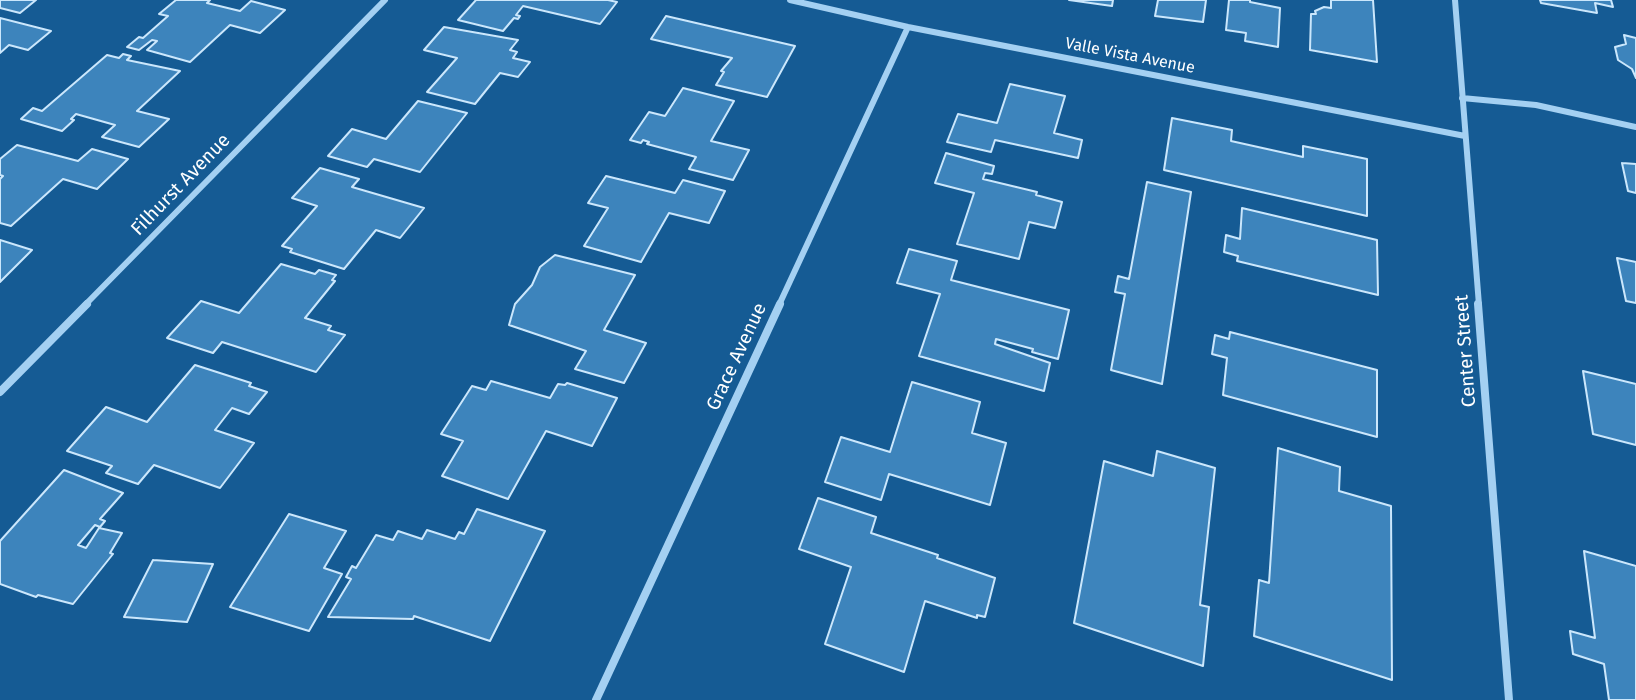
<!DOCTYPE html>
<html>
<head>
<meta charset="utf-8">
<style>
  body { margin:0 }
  canvas { display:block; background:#155b94 }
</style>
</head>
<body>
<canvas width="1636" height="700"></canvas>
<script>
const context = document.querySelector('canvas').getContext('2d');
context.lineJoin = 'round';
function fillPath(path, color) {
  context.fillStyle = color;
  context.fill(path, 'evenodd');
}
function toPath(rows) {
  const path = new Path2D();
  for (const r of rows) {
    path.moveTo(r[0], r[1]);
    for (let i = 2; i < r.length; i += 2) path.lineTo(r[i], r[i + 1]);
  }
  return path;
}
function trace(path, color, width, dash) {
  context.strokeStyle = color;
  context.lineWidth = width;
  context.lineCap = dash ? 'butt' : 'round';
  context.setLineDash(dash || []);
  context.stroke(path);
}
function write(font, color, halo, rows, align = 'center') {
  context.font = font + ' "Fira Sans",sans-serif';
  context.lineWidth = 5;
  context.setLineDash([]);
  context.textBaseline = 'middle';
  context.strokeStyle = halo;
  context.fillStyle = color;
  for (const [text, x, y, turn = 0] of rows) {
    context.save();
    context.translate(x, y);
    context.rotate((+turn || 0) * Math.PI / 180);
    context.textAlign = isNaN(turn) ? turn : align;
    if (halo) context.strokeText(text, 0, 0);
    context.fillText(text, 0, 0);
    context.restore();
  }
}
const building = toPath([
  [0,0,36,0,20,13,0,8,0,0],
  [176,0,210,0,207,3,240,11,251,1,285,10,260,33,230,25,190,62,147,50,157,41,152,40,139,50,127,47,139,37,143,38,168,16,159,14,176,0],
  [476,0,608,0,617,2,600,24,523,6,516,15,520,16,518,19,514,18,503,31,458,20,476,0],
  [1069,0,1113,0,1112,6,1069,0],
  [1158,0,1206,0,1203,22,1155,16,1158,0],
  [1229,0,1250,0,1250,2,1280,8,1278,47,1245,41,1246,33,1226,30,1229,0],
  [1331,0,1373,0,1377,62,1310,50,1311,14,1316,14,1315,11,1324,7,1331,8,1331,0],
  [1540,0,1611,0,1613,7,1595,3,1597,13,1541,3,1540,0],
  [666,16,795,46,767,97,716,85,724,72,721,71,732,58,651,39,666,16],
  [0,18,51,31,28,50,9,45,0,53,0,18],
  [444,27,518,40,510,50,517,52,513,58,530,62,518,77,500,73,475,104,427,92,457,58,424,50,444,27],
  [1624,35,1636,38,1636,78,1632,69,1618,60,1615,47,1626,44,1624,35],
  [123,54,131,56,127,60,180,71,137,111,169,119,139,147,102,137,115,125,76,114,71,119,74,120,62,131,21,119,33,108,42,111,107,55,119,58,123,54],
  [1010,84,1065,96,1054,133,1082,140,1078,158,995,140,991,152,947,142,958,114,997,123,1010,84],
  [683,88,734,101,711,141,749,150,733,180,689,169,696,157,647,144,649,142,643,140,641,143,630,140,649,112,665,116,683,88],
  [418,101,467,113,420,172,374,159,367,167,328,156,352,129,386,139,418,101],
  [1172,118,1232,130,1231,141,1303,157,1303,146,1367,159,1367,216,1164,170,1172,118],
  [17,145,78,161,92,149,128,159,97,189,63,179,11,226,0,223,0,179,3,176,0,175,0,159,17,145],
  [946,153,994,166,992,174,985,173,983,179,1037,192,1036,195,1062,202,1055,228,1029,222,1019,259,957,244,974,193,935,183,946,153],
  [1622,163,1636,164,1636,193,1628,191,1622,163],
  [320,168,359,179,352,187,424,208,400,238,376,230,344,269,290,252,292,249,282,246,317,206,292,198,320,168],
  [606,176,675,193,683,180,725,191,709,223,669,213,641,262,584,246,608,208,588,203,606,176],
  [1147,182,1191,192,1162,384,1111,370,1125,294,1115,292,1118,276,1129,279,1147,182],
  [1242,208,1377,240,1378,295,1237,261,1238,256,1224,252,1226,235,1240,239,1242,208],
  [0,240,32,250,0,282,0,240],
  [909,249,957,261,951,280,1069,310,1058,359,1032,352,1033,349,996,339,995,344,1050,363,1044,391,919,356,940,294,897,283,909,249],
  [555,255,635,275,604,330,646,343,624,383,575,369,586,351,509,325,515,304,532,285,540,267,555,255],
  [1617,258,1636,262,1636,303,1626,301,1617,258],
  [281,264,315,274,319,270,336,275,332,280,335,281,305,318,331,326,328,330,345,335,316,372,222,342,213,353,167,338,201,301,239,313,281,264],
  [1230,332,1377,370,1377,437,1223,395,1227,358,1212,354,1215,335,1229,339,1230,332],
  [195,365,251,383,249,386,267,392,249,414,232,408,215,430,254,443,220,488,154,465,138,484,106,473,112,466,67,451,106,407,147,422,195,365],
  [1583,371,1636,384,1636,445,1593,434,1583,371],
  [491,381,550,398,558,384,565,385,567,383,617,398,592,446,546,431,508,499,442,476,463,441,441,434,472,386,486,390,491,381],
  [912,382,980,402,972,433,1006,443,990,505,889,474,881,500,825,482,841,437,890,452,912,382],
  [1278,448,1340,467,1339,491,1391,506,1392,680,1254,636,1259,580,1269,583,1278,448],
  [1157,451,1215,468,1200,605,1209,607,1203,666,1074,623,1104,461,1153,476,1157,451],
  [64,470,123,493,100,519,105,521,100,527,95,525,78,545,86,548,99,528,122,533,110,553,113,554,73,604,38,595,36,597,0,584,0,541,64,470],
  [818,498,876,517,871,533,938,555,937,558,995,578,985,617,977,615,977,618,925,601,904,672,825,644,851,567,799,549,818,498],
  [477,509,545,531,490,641,414,616,413,619,328,617,351,579,346,577,352,566,356,568,376,535,393,540,398,531,422,539,427,530,455,539,459,532,464,534,477,509],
  [289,514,346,531,324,568,342,574,309,631,230,607,289,514],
  [1584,551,1636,566,1636,700,1609,700,1604,664,1573,654,1570,631,1595,638,1584,551],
  [153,560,213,564,187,622,124,617,153,560]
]);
const minorFar1 = toPath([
  [790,0,908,27,1465,136],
  [1455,0,1479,305],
  [1462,98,1536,105,1636,127],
  [85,305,385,0],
  [779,305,908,27]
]);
const minor = toPath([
  [1478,304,1509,700],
  [0,392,87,304],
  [596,700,780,304]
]);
const farStreetnames = [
  ["Valle Vista Avenue",1130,56,11]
];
const streetNames = [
  ["Filhurst Avenue",181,185,-46],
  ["Center Street",1466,351,-94],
  ["Grace Avenue",737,357,-65]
];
fillPath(building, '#3d84bc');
trace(building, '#cbe7fc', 2);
trace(minorFar1, '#a4d0f2', 6);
trace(minor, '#a4d0f2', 8);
write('16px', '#fff', '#155b94', farStreetnames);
write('19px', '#fff', '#155b94', streetNames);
</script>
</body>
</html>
